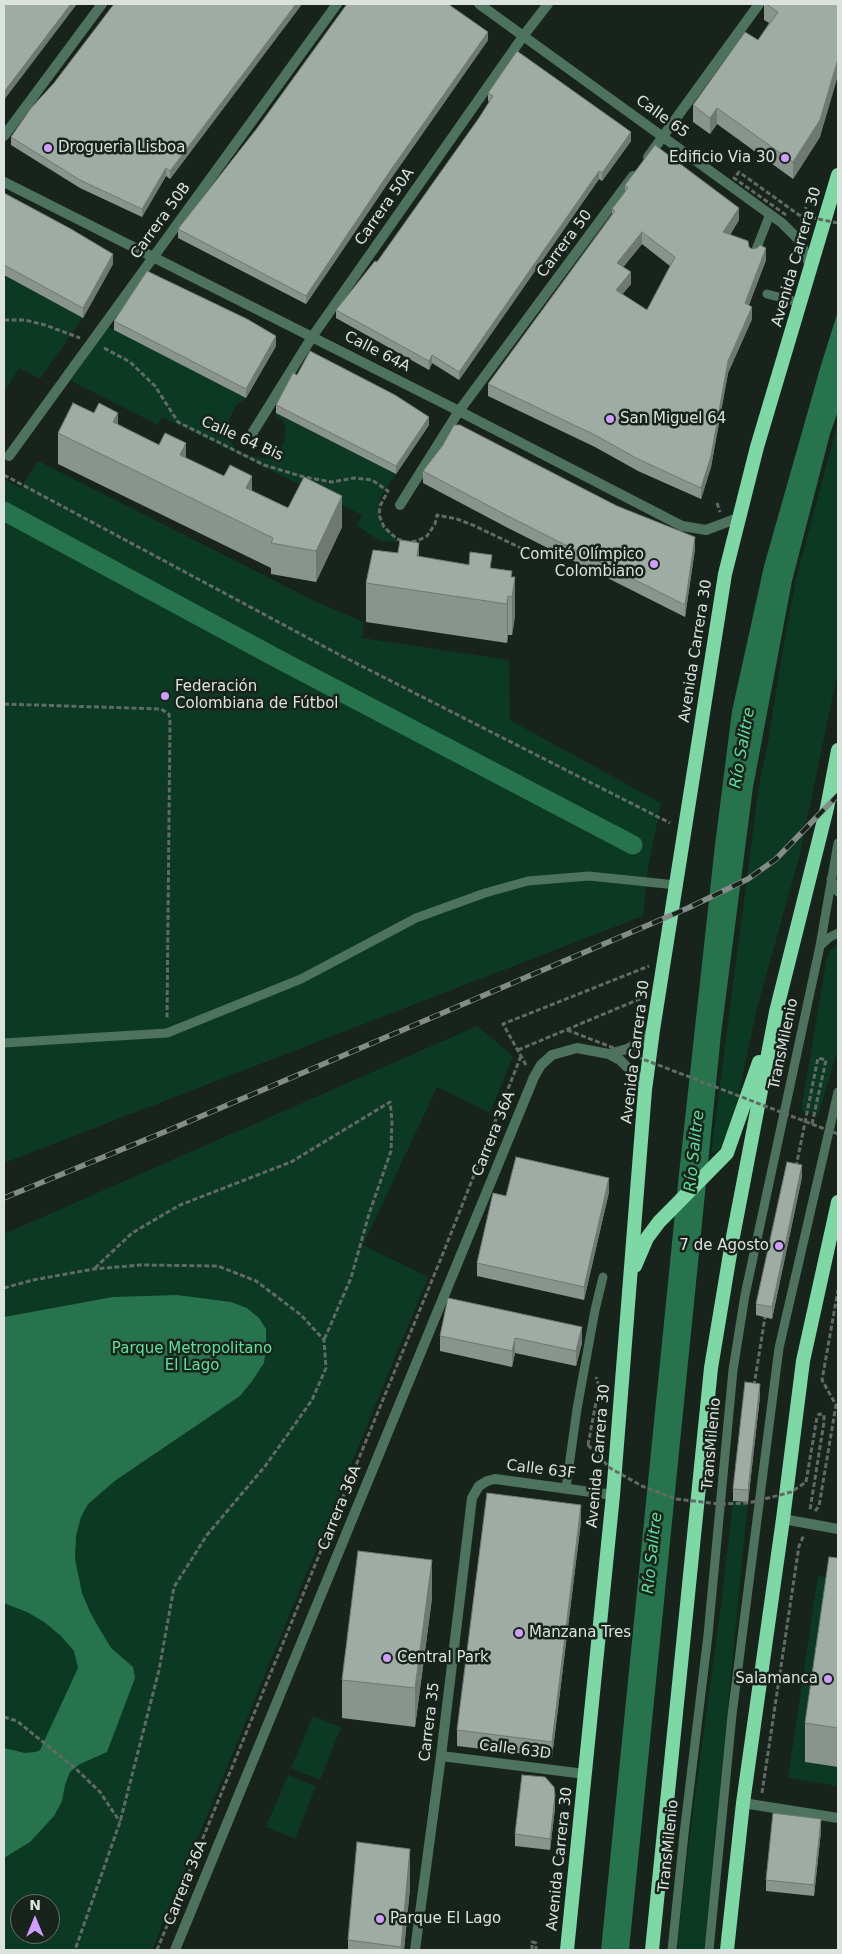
<!DOCTYPE html>
<html>
<head>
<meta charset="utf-8">
<style>
  body { margin:0 }
  #map { position:relative; width:842px; height:1954px; overflow:hidden; background:#18231c; font-family:"DejaVu Sans",sans-serif }
  canvas { display:block }
  .frame { position:absolute; inset:0; border:5px solid #dce3df; pointer-events:none }
  .north { position:absolute; left:10px; top:1894px; width:50px; height:50px; box-sizing:border-box; background:#18231c; border:1px solid #66706a; border-radius:50%; rotate:0deg; font-size:14px; font-weight:700; line-height:20px; text-align:center; color:#dce3df }
  .north::after { content:''; display:block; margin:auto; width:18px; height:22px; background:#d19dfe; clip-path:polygon(50% 0,100% 100%,50% 72%,0 100%) }
</style>
</head>
<body>
<div id="map">
<canvas width="842" height="1954"></canvas>
<div class="frame"></div>
<div class="north">N</div>
</div>
<script>
const context = document.querySelector('canvas').getContext('2d');
context.lineJoin = 'round';
function fillPath(path, color) {
  context.fillStyle = color;
  context.fill(path, 'evenodd');
}
function toPath(rows) {
  const path = new Path2D();
  for (const r of rows) {
    path.moveTo(r[0], r[1]);
    for (let i = 2; i < r.length; i += 2) path.lineTo(r[i], r[i + 1]);
  }
  return path;
}
function trace(path, color, width, dash) {
  context.strokeStyle = color;
  context.lineWidth = width;
  context.lineCap = dash ? 'butt' : 'round';
  context.setLineDash(dash || []);
  context.stroke(path);
}
function write(font, color, halo, rows, align = 'center') {
  context.font = font + ' "DejaVu Sans",sans-serif';
  context.lineWidth = 5;
  context.setLineDash([]);
  context.textBaseline = 'middle';
  context.strokeStyle = halo;
  context.fillStyle = color;
  for (const [text, x, y, turn = 0] of rows) {
    context.save();
    context.translate(x, y);
    context.rotate((+turn || 0) * Math.PI / 180);
    context.textAlign = isNaN(turn) ? turn : align;
    if (halo) context.strokeText(text, 0, 0);
    context.fillText(text, 0, 0);
    context.restore();
  }
}
const green = toPath([
  [4,275,83,318,40,379,19,368,4,392],
  [107,326,246,398,235,406,228,423,228,433,231,442,235,449,242,453,252,457,264,458,273,455,280,448,284,442,286,429,282,420,274,414,276,413,396,474,380,498,379,511,382,523,397,539,397,542,380,541,357,526,362,515,162,417,158,425,71,381],
  [838,422,838,670,800,854,757,1008,736,1106,729,1129,719,1149,711,1154,759,785,768,743,782,654,796,579],
  [38,461,319,603,364,622,362,638,509,660,510,720,661,803,648,867,643,916,4,1163,4,479,21,488],
  [838,944,838,1049,818,1116,801,1111,827,957,831,949],
  [477,1026,513,1056,490,1113,437,1087,363,1245,428,1277,152,1950,4,1950,4,1234],
  [20,1904,50,1904,50,1934,20,1934],
  [733,1501,748,1502,704,1950,677,1950,688,1849,721,1605],
  [818,1576,838,1579,805,1762,838,1767,838,1786,788,1778],
  [313,1716,341,1727,320,1780,291,1768],
  [288,1775,316,1786,295,1839,266,1827]
]);
const water = toPath([
  [838,311,838,411,830,434,792,581,753,787,721,1034,629,1950,601,1950,678,1183,715,845,732,711,764,566,821,365],
  [177,1295,231,1302,247,1308,259,1318,266,1329,266,1348,264,1363,252,1381,240,1396,116,1480,88,1504,81,1517,76,1536,75,1559,82,1593,90,1612,99,1628,111,1648,133,1667,135,1678,107,1752,80,1764,70,1772,65,1785,62,1801,54,1816,30,1842,4,1858,4,1748,25,1753,35,1752,40,1750,78,1668,74,1651,60,1635,44,1622,29,1613,4,1603,4,1317,113,1297]
]);
const canal = toPath([
  [4,511,280,660,633,845]
]);
const path = toPath([
  [801,223,806,207],
  [4,320,25,320,45,325,80,338],
  [104,348,130,362,155,386,178,422,264,465,304,477,332,482,354,478,372,480,388,491,380,506,379,515,384,527,397,539,407,542,417,541,427,536,435,524,437,515,457,519,475,526,525,550],
  [4,475,338,654,670,823],
  [717,503,720,512],
  [4,704,161,709,169,714,170,722,167,1020],
  [518,1050,642,998],
  [526,1065,503,1024,649,966],
  [796,1167,818,1058,826,1060,812,1124],
  [95,1268,132,1233,180,1205,291,1162,390,1102,392,1120,391,1151,369,1214,351,1278,324,1340],
  [4,1288,33,1280,94,1269,140,1265,218,1266,256,1281,301,1315,324,1340,326,1368,312,1400,266,1465,207,1535,174,1587,159,1670,120,1822,75,1950],
  [754,1386,765,1317],
  [588,1445,599,1386,596,1377],
  [806,1482,817,1417,819,1414,824,1415,824,1422,810,1510],
  [815,1511,819,1506,836,1405,822,1380,838,1290],
  [4,1717,17,1721,75,1768,100,1792,120,1822],
  [762,1793,799,1546,804,1535],
  [157,1950,444,1251,521,1056],
  [532,1950,532,1942,536,1943,536,1950]
]);
const service = toPath([
  [754,255,770,214],
  [767,294,801,303],
  [831,879,838,892],
  [820,946,830,937,838,933],
  [4,1043,167,1033,301,979,416,918,485,893,528,881,589,876,676,885],
  [566,1488,577,1409,595,1310,603,1277],
  [672,1950,684,1834,708,1635,733,1370,745,1295,820,946,838,843],
  [709,1950,732,1715,779,1348,838,1092]
]);
const minor = toPath([
  [479,4,782,223,800,241,811,268],
  [4,136,102,4],
  [648,157,759,4],
  [4,182,459,411,682,526,706,530,738,518],
  [253,432,312,337,524,35,548,4],
  [9,456,337,4],
  [400,505,459,411,633,176],
  [609,1054,627,1049,635,1045,642,1041,653,1030],
  [441,1756,585,1774],
  [743,1803,838,1818],
  [175,1950,534,1077,541,1065,552,1055,577,1048,609,1054,620,1060,639,1079,645,1090],
  [415,1950,441,1756,472,1498,479,1486,487,1481,495,1479,613,1495]
]);
const tertiary = toPath([
  [783,1519,838,1529]
]);
const trunk = toPath([
  [635,1266,647,1238,659,1222,727,1153,759,1062],
  [567,1950,613,1495,645,1090,653,1030,725,574,757,447,838,175],
  [652,1950,711,1368,732,1242,776,1012,827,808,838,750],
  [727,1950,743,1803,783,1519,803,1361,838,1202]
]);
const rail = toPath([
  [4,1198,169,1130,688,908,748,879,776,859,838,795]
]);
const pathBridge = toPath([
  [786,215,734,178,739,172,799,215,838,223],
  [567,1030,838,1134],
  [588,1445,610,1468,642,1486,676,1499,719,1504,749,1503,791,1492,806,1482]
]);
const wall = toPath([
  [302,4,170,179,166,176,142,217,80,188,11,145,11,137],
  [764,4,838,4,820,137,793,179,717,124,710,134,693,122,693,105,758,40,769,23,764,20],
  [488,40,390,180,306,304,178,238,178,229],
  [488,93,631,141,602,181,599,179,459,380,432,363,429,370,336,318,336,310,377,262,479,118,489,102,488,101],
  [625,185,739,220,730,235,749,247,766,260,749,305,752,319,728,373,711,467,701,499,638,471,595,447,488,396,488,384,612,214,612,209,625,192],
  [642,244,670,266,647,310,622,294,631,284,623,267],
  [4,193,113,264,83,318,4,275],
  [114,321,276,346,246,398,114,330],
  [297,375,429,425,396,474,276,413,276,405],
  [94,413,288,508,342,527,316,582,271,574,271,568,58,464,58,433],
  [423,471,695,549,685,617,508,528,423,483],
  [419,557,492,568,512,577,515,616,512,635,508,635,507,643,366,622,366,583],
  [802,1177,772,1319,756,1315,756,1304],
  [609,1192,584,1300,477,1276,477,1263,506,1196],
  [448,1298,582,1343,576,1366,515,1353,512,1367,440,1351,440,1336],
  [760,1396,748,1502,733,1501,733,1489],
  [581,1521,552,1757,457,1746,457,1730],
  [838,1558,838,1767,805,1762,805,1723],
  [432,1598,415,1727,342,1718,342,1680],
  [555,1808,550,1850,515,1846,515,1834],
  [821,1831,814,1896,766,1891,766,1880],
  [410,1888,404,1950,348,1950,348,1940]
]);
const shadedWall = toPath([
  [71,4,77,4,4,100,4,92],
  [296,4,302,4,170,179,170,171],
  [488,32,488,40,390,180,306,304,306,296,390,171],
  [838,59,838,76,820,137,793,179,793,162],
  [717,108,717,124,710,134,710,118],
  [631,132,631,141,602,181,602,173],
  [166,168,166,176,142,217,142,209],
  [599,171,599,179,459,380,459,372],
  [739,208,739,220,723,244,723,232],
  [642,232,642,244,617,275,617,263],
  [766,248,766,260,745,315,745,303],
  [113,254,113,264,83,318,83,308],
  [631,272,631,284,616,302,616,290],
  [752,307,752,319,728,373,711,467,701,499,701,488,728,361],
  [276,336,276,346,246,398,246,389],
  [432,355,432,363,429,370,429,361],
  [118,413,118,444,113,422],
  [429,417,429,425,396,474,396,466],
  [186,443,186,474,180,455],
  [252,476,252,507,246,488],
  [342,496,342,527,316,582,316,551],
  [695,537,695,549,685,617,685,605],
  [419,543,419,582,417,556],
  [515,577,515,616,512,635,512,597],
  [508,596,508,635,507,643,507,604],
  [802,1165,802,1177,772,1319,772,1307],
  [609,1178,609,1192,584,1300,584,1287],
  [582,1327,582,1343,576,1366,576,1351],
  [515,1338,515,1353,512,1367,512,1351],
  [760,1384,760,1396,748,1502,748,1490],
  [581,1505,581,1521,552,1757,552,1742],
  [432,1560,432,1598,415,1727,415,1688],
  [555,1796,555,1808,550,1850,550,1839],
  [821,1819,821,1831,814,1896,814,1885],
  [410,1849,410,1888,404,1950,401,1950]
]);
const building = toPath([
  [4,4,71,4,4,92,4,4],
  [114,4,296,4,170,171,166,168,142,209,80,180,11,137,31,108,54,83,114,4],
  [347,4,448,4,488,32,390,171,306,296,178,229,258,127,347,4],
  [766,4,838,4,838,59,820,120,793,162,717,108,710,118,693,105,745,32,758,40,778,12,766,4],
  [517,51,631,132,602,173,599,171,459,372,432,355,429,361,336,310,375,261,377,262,479,118,493,96,488,93,517,51],
  [655,145,739,208,723,232,748,241,749,247,752,249,757,248,760,245,766,248,745,303,752,307,728,361,711,456,701,488,638,459,595,435,488,384,615,211,612,209,628,188,625,185,655,145],
  [642,232,675,257,647,310,616,290,631,272,617,263,642,232],
  [4,193,71,229,113,254,83,308,4,265,4,193],
  [147,271,247,319,276,336,246,389,114,321,147,271],
  [310,351,395,395,429,417,396,466,276,405,293,373,297,375,310,351],
  [73,403,94,413,99,403,118,413,113,422,159,445,165,433,186,443,180,455,224,476,230,465,252,476,246,488,288,508,304,477,342,496,316,551,271,543,273,538,58,433,73,403],
  [454,425,460,425,617,506,695,537,685,605,508,516,423,471,443,445,454,425],
  [400,540,419,543,417,556,469,565,470,552,492,555,490,568,512,571,511,577,515,577,512,597,508,596,507,604,366,583,373,550,398,553,400,540],
  [516,1157,609,1178,584,1287,477,1263,493,1193,506,1196,516,1157],
  [787,1162,802,1165,772,1307,756,1304,787,1162],
  [448,1298,582,1327,576,1351,515,1338,512,1351,440,1336,448,1298],
  [745,1382,760,1384,748,1490,733,1489,745,1382],
  [487,1493,581,1505,552,1742,457,1730,487,1493],
  [358,1551,432,1560,415,1688,342,1680,358,1551],
  [829,1557,838,1558,838,1728,805,1723,829,1557],
  [522,1775,545,1777,554,1787,555,1796,550,1839,515,1834,522,1775],
  [773,1813,821,1819,814,1885,766,1880,773,1813],
  [357,1842,410,1849,401,1947,348,1940,357,1842]
]);
const markers = [
  [48,148,5,"#d19dfe"],
  [785,158,5,"#d19dfe"],
  [610,419,5,"#d19dfe"],
  [654,564,5,"#d19dfe"],
  [165,696,5,"#d19dfe"],
  [779,1246,5,"#d19dfe"],
  [519,1633,5,"#d19dfe"],
  [387,1658,5,"#d19dfe"],
  [828,1679,5,"#d19dfe"],
  [380,1919,5,"#d19dfe"]
];
const streetNames = [
  ["Calle 65",662,117,36],
  ["Carrera 50A",385,207,-55],
  ["Carrera 50B",161,221,-54],
  ["Carrera 50",565,244,-53],
  ["Avenida Carrera 30",797,257,-74],
  ["Calle 64A",377,352,27],
  ["Calle 64 Bis",242,439,24],
  ["Avenida Carrera 30",696,651,-81],
  ["TransMilenio",784,1044,-78],
  ["Avenida Carrera 30",636,1052,-83],
  ["Carrera 36A",494,1134,-68],
  ["TransMilenio",712,1444,-85],
  ["Avenida Carrera 30",599,1456,-85],
  ["Calle 63F",541,1470,7],
  ["Carrera 36A",340,1508,-68],
  ["Carrera 35",430,1722,-83],
  ["Calle 63D",515,1750,7],
  ["TransMilenio",669,1846,-84],
  ["Avenida Carrera 30",560,1859,-84],
  ["Carrera 36A",186,1883,-68]
];
const poiNames = [
  ["Drogueria Lisboa",58,148],
  ["Edificio Via 30",775,158,"right"],
  ["San Miguel 64",620,419],
  ["Comité Olímpico",644,555,"right"],
  ["Colombiano",644,572,"right"],
  ["Federación",175,687],
  ["Colombiana de Fútbol",175,704],
  ["7 de Agosto",769,1246,"right"],
  ["Manzana Tres",529,1633],
  ["Central Park",397,1658],
  ["Salamanca",818,1679,"right"],
  ["Parque El Lago",390,1919]
];
const parkNames = [
  ["Parque Metropolitano",192,1349],
  ["El Lago",192,1366]
];
const waterNames = [
  ["Río Salitre",743,748,-80],
  ["Río Salitre",695,1151,-84],
  ["Río Salitre",653,1553,-84]
];
fillPath(green, '#0c3923');
fillPath(water, '#26734d');
trace(canal, '#26734d', 19);
trace(path, '#616a65', 3, [5, 2.5]);
trace(service, '#4d725d', 9);
trace(minor, '#4d725d', 10);
trace(tertiary, '#4d725d', 10);
trace(trunk, '#7ed8a6', 14);
trace(rail, '#838c86', 5.5);
trace(rail, '#18231c', 4, [11]);
trace(pathBridge, '#616a65', 3, [5, 2.5]);
fillPath(wall, '#88948c');
fillPath(shadedWall, '#6f7872');
fillPath(building, '#9eaca3');
trace(building, '#6f7872', 1);
for (const [x, y, r, color] of markers) {
  const dot = new Path2D();
  dot.arc(x, y, r, 0, 2 * Math.PI);
  context.fillStyle = color;
  context.fill(dot);
  trace(dot, '#18231c', 2);
}
write('15px', '#dce3df', '#18231c', streetNames);
write('15px', '#dce3df', '#18231c', poiNames, 'left');
write('15px', '#5ce19e', '#18231c', parkNames);
write('italic 16px', '#5be09d', '#18231c', waterNames);
</script>
</body>
</html>
